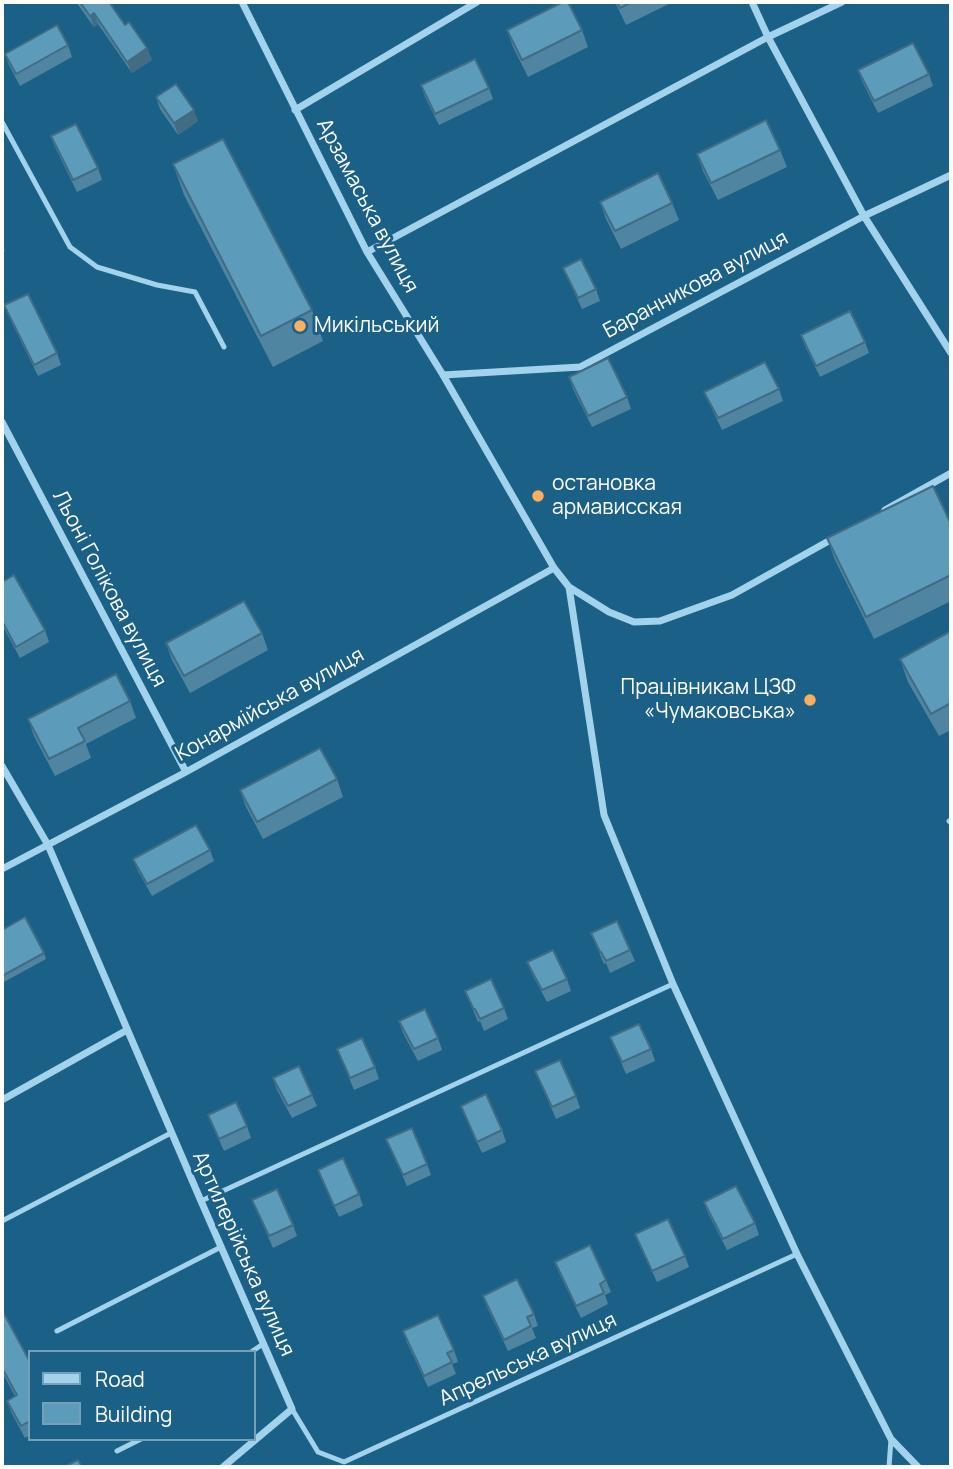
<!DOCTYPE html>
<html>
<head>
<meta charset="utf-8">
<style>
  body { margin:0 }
  #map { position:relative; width:953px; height:1469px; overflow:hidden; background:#1b6187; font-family:Manrope,sans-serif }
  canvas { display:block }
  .frame { position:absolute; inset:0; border:4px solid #fff; pointer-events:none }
  .legend { position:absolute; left:28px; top:1350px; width:228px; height:91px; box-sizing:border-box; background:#1b6187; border:2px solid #76a0b7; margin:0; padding:9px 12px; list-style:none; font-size:21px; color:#fff }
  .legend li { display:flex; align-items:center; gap:14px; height:35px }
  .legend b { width:35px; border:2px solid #76a0b7 }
</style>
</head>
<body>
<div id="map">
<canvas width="953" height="1469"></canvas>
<div class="frame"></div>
<ul class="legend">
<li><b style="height:9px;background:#a3d3ec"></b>Road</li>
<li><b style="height:19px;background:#5d9bbb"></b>Building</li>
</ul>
</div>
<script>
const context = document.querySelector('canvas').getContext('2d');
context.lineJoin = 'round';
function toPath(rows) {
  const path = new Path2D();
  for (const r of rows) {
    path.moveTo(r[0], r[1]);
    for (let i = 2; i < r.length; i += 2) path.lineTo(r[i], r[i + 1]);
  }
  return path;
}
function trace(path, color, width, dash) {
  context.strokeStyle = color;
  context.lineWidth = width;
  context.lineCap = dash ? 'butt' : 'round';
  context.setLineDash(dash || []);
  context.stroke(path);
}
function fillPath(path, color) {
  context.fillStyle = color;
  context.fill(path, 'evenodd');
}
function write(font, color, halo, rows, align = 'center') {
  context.font = font + ' Manrope,sans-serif';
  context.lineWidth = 6;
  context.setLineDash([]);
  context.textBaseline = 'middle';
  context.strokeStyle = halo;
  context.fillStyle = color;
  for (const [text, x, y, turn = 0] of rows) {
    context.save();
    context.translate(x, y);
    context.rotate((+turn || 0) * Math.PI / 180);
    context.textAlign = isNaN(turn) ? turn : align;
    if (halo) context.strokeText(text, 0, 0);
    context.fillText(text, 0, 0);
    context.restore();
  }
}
const service = toPath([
  [2,122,70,247,97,267,157,285,195,292,224,347],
  [949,821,951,823],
  [201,1201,673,984],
  [2,1221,171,1133],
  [57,1331,221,1247],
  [251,1352,263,1344],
  [292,1409,318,1452,344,1462,797,1254],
  [117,1451,141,1439],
  [889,1467,891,1439]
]);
const minor = toPath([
  [242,2,367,252,443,375,554,568,569,587,609,612,634,622,660,621,732,595,834,538],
  [752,2,768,37,864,216,951,353],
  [295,110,477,2],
  [367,252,768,37,842,2],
  [443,375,580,367,864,216,951,175],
  [2,422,186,772],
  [885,510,951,473],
  [569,587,604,815,673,984,797,1254,891,1439,918,1467],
  [2,766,48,845,201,1201,292,1409,223,1467],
  [2,869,186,772,554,568],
  [2,1100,127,1030]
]);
const wall = toPath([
  [76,2,109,2,125,25,147,48,152,60,132,73,98,24,94,27],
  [615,2,673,2,626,25],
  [507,30,582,30,588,47,528,77,513,47],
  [68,45,72,57,20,86,9,65,5,54],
  [858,70,929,74,933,86,878,113,862,81],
  [421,85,489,88,493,99,439,125,425,97],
  [156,97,198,121,178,135,160,109],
  [51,136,98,168,102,180,77,192,55,147],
  [780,150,787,167,718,200,703,171,697,154],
  [173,164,312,310,323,341,273,367,184,195],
  [600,202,672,203,679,220,621,249,606,219],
  [2,242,5,251,2,253],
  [563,268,596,289,600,301,582,309,568,279],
  [4,305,57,353,61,365,38,376,9,317],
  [801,335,865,342,869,353,820,377,805,346],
  [569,377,627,397,631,409,592,427,573,389],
  [779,389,783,401,722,430,709,403,704,392],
  [951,524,951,601,874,639,835,560,827,538],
  [2,582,45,630,49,642,20,658,2,625],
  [951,631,951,730,939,736,908,682,900,659],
  [262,633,268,650,190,693,172,660,166,643],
  [130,701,136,718,86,744,91,758,55,776,34,736,28,719],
  [337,779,343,797,263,839,246,807,240,790],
  [210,850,214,861,152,896,138,871,133,859],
  [2,930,44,953,46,959,2,983],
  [591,933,630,950,635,961,610,973,606,963,604,964],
  [527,962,567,979,571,991,547,1002,532,974],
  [465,991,504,1008,508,1019,484,1031,480,1021,478,1022],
  [399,1021,438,1038,442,1050,418,1061,403,1033],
  [610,1037,651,1049,655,1061,626,1074],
  [337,1049,375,1067,379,1079,354,1090],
  [535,1071,576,1096,580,1108,556,1119],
  [273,1078,312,1095,317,1106,292,1118,277,1090],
  [461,1106,502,1130,506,1142,482,1153],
  [208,1115,247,1126,251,1138,224,1151],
  [386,1139,427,1164,431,1175,407,1186],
  [318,1170,359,1194,363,1206,339,1217],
  [252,1200,293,1225,297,1236,273,1248],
  [704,1202,755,1223,759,1235,727,1250,708,1213],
  [635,1234,685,1256,689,1267,657,1282],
  [555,1262,606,1280,611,1292,605,1295,608,1304,581,1318,559,1273],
  [483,1296,534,1314,538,1326,532,1328,536,1338,508,1351,487,1307],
  [2,1310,30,1362,30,1435,25,1438,11,1412,7,1401,15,1396,2,1372],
  [403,1331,454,1350,458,1362,452,1364,456,1374,428,1387,407,1343]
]);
const shadedWall = toPath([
  [94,13,98,24,94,27,90,16],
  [147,48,152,60,132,73,127,62],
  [194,110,198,121,178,135,174,123]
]);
const building = toPath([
  [80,2,109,2,125,25,129,22,147,48,127,62,94,13,90,16,80,2],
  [563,2,568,2,582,30,522,60,507,30,563,2],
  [617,2,632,2,620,8,617,2],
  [57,25,68,45,16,74,5,54,57,25],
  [913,43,929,74,874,101,858,70,913,43],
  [475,59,489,88,435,114,421,85,475,59],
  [176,84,194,110,174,123,156,97,176,84],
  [766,120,780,150,711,183,697,154,766,120],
  [76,124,98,168,73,180,51,136,76,124],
  [223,139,312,310,261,336,173,164,223,139],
  [658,173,672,203,615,231,600,202,658,173],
  [581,259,596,289,578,298,563,268,581,259],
  [28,294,57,353,34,365,4,305,28,294],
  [850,311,865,342,816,366,801,335,850,311],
  [608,358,627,397,588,416,569,377,608,358],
  [765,362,779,389,718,418,704,392,765,362],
  [933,486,951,524,951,575,866,617,827,538,933,486],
  [14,575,45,630,16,647,2,621,2,582,14,575],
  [244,601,262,633,184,676,166,643,244,601],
  [951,631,951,703,931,714,900,659,951,631],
  [116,674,130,701,78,728,85,741,49,759,28,719,116,674],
  [320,748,337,779,257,822,240,790,320,748],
  [196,825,210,850,147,884,133,859,196,825],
  [25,917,44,953,2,976,2,930,25,917],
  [617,921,630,950,606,961,601,952,600,952,591,933,617,921],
  [553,950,567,979,542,990,527,962,553,950],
  [491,979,504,1008,480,1019,475,1009,474,1010,465,991,491,979],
  [425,1009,438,1038,414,1049,399,1021,425,1009],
  [639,1024,651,1049,622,1062,610,1037,639,1024],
  [362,1038,375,1067,350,1078,337,1049,362,1038],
  [560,1060,576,1096,552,1107,535,1071,560,1060],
  [299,1066,312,1095,288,1106,273,1078,299,1066],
  [486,1094,502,1130,477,1142,461,1106,486,1094],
  [236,1102,247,1126,219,1139,208,1115,236,1102],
  [412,1128,427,1164,403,1175,386,1139,412,1128],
  [343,1158,359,1194,334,1206,318,1170,343,1158],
  [736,1186,755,1223,723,1239,704,1202,736,1186],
  [277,1189,293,1225,269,1236,252,1200,277,1189],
  [668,1219,685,1256,652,1271,635,1234,668,1219],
  [590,1245,606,1280,600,1284,604,1293,576,1306,555,1262,590,1245],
  [517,1279,534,1314,527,1317,531,1326,504,1340,483,1296,517,1279],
  [2,1310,30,1362,30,1421,21,1426,7,1401,17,1395,2,1368,2,1310],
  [438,1315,454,1350,447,1353,452,1362,424,1376,403,1331,438,1315],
  [78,1460,82,1467,64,1467,78,1460]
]);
const markers = [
  [300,326,7,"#fdae5f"],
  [538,496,7,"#fdae5f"],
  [810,700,7,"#fdae5f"]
];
const streetNames = [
  ["Арзамаська вулиця",367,206,62],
  ["Баранникова вулиця",696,285,-28],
  ["Льоні Голікова вулиця",109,589,62],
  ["Конармійська вулиця",270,705,-29],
  ["Артилерійська вулиця",243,1254,66],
  ["Апрельська вулиця",528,1360,-25]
];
const poiNames = [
  ["Микільський",314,326],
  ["остановка",552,484],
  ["армависская",552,508],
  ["Працівникам ЦЗФ",796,688,"right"],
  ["«Чумаковська»",796,712,"right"]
];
trace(service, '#a3d3ec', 5);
trace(minor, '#a3d3ec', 7);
fillPath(wall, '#5085a1');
fillPath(shadedWall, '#416c83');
fillPath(building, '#5d9bbb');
trace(building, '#416c83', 2);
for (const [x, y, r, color] of markers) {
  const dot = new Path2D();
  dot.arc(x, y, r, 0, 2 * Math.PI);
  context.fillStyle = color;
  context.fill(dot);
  trace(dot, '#1b6187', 2.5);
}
write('21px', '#fff', '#1b6187', streetNames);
write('21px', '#fff', '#1b6187', poiNames, 'left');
</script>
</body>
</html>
